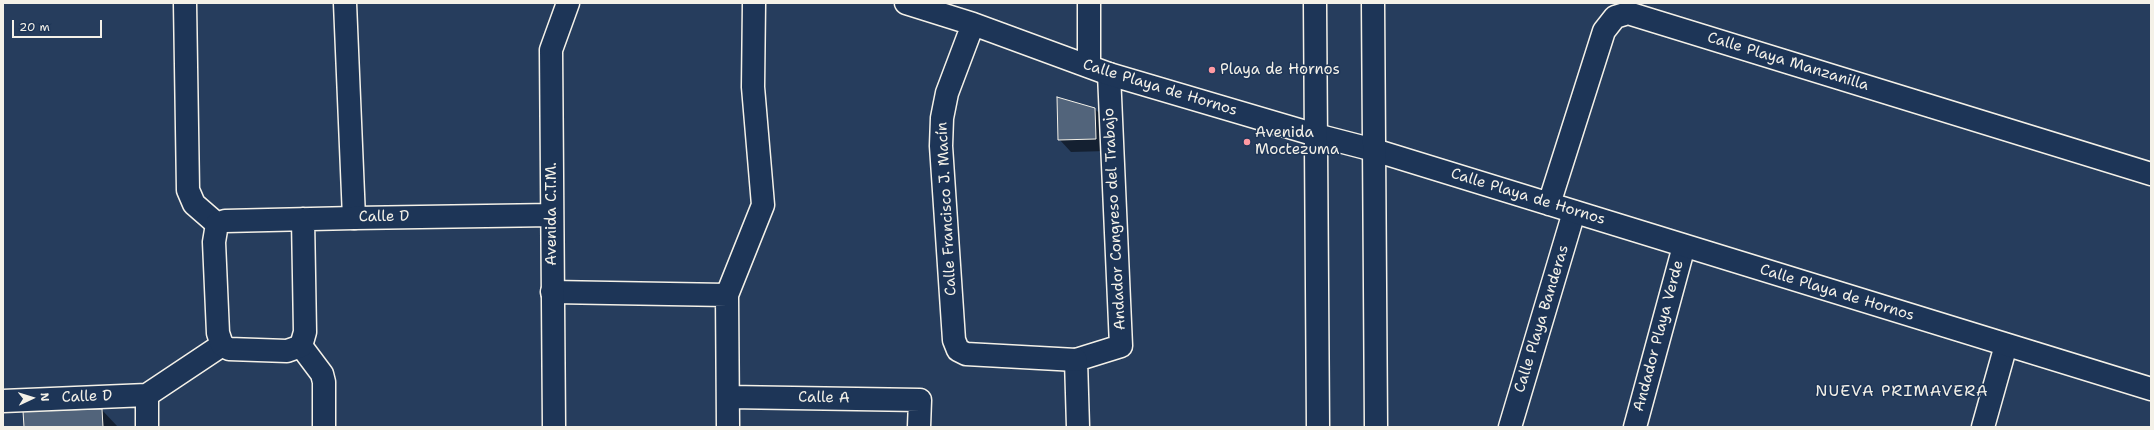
<!DOCTYPE html>
<html>
<head>
<meta charset="utf-8">
<style>
  body { margin:0 }
  #map { position:relative; width:2154px; height:430px; overflow:hidden; background:#263d5d; font-family:"Shantell Sans",sans-serif }
  canvas { display:block }
  .frame { position:absolute; inset:0; border:4px solid #f4f1e8; pointer-events:none }
  .north { position:absolute; left:12px; top:378px; width:40px; height:40px; -webkit-text-stroke:3px #1d3557; paint-order:stroke; rotate:86deg; font-size:11px; font-weight:700; line-height:16px; text-align:center; color:#f4f1e8 }
  .north::after { content:''; display:block; margin:auto; width:14px; height:18px; background:#f4f1e8; clip-path:polygon(50% 0,100% 100%,50% 72%,0 100%) }
  .scale { position:absolute; left:12px; top:20px; width:90px; height:18px; box-sizing:border-box; border:2px solid #f4f1e8; border-top:0; padding-left:5px; font-size:12px; line-height:14px; white-space:nowrap; color:#f4f1e8; -webkit-text-stroke:3px #1d3557; paint-order:stroke }
</style>
</head>
<body>
<div id="map">
<canvas width="2154" height="430"></canvas>
<div class="frame"></div>
<div class="north">N</div>
<div class="scale">20 m</div>
</div>
<script>
const context = document.querySelector('canvas').getContext('2d');
context.lineJoin = 'round';
function fillPath(path, color) {
  context.fillStyle = color;
  context.fill(path, 'evenodd');
}
function toPath(rows) {
  const path = new Path2D();
  for (const r of rows) {
    path.moveTo(r[0], r[1]);
    for (let i = 2; i < r.length; i += 2) path.lineTo(r[i], r[i + 1]);
  }
  return path;
}
function trace(path, color, width, dash) {
  context.strokeStyle = color;
  context.lineWidth = width;
  context.lineCap = dash ? 'butt' : 'round';
  context.setLineDash(dash || []);
  context.stroke(path);
}
function write(font, color, halo, rows, align = 'center') {
  context.font = font + ' "Shantell Sans",sans-serif';
  context.lineWidth = 3;
  context.setLineDash([]);
  context.textBaseline = 'middle';
  context.strokeStyle = halo;
  context.fillStyle = color;
  for (const [text, x, y, turn = 0] of rows) {
    context.save();
    context.translate(x, y);
    context.rotate((+turn || 0) * Math.PI / 180);
    context.textAlign = isNaN(turn) ? turn : align;
    if (halo) context.strokeText(text, 0, 0);
    context.fillText(text, 0, 0);
    context.restore();
  }
}
const shadow = toPath([
  [1095,109,1107,121,1108,151,1071,152,1059,139],
  [102,410,118,427,25,427]
]);
const building = toPath([
  [1057,97,1095,108,1096,139,1058,140,1057,97],
  [102,409,103,427,24,427,23,411,102,409]
]);
const pedestrian = toPath([
  [185,3,188,190,194,204,217,224],
  [345,3,354,218],
  [552,292,727,295],
  [301,346,322,374,324,382,324,427],
  [147,395,222,345],
  [147,395,147,427],
  [729,397,920,400,919,427],
  [3,401,147,395],
  [728,427,727,295,763,205,753,87,754,3],
  [1078,427,1076,360,1121,346,1109,74],
  [1510,427,1574,212],
  [1635,427,1684,246],
  [1983,427,2006,345]
]);
const minor = toPath([
  [906,3,973,24,1109,74,1316,135,1374,150,2151,389],
  [1089,3,1089,66],
  [973,24,947,93,942,118,941,146,954,340,958,350,966,354,1076,360],
  [1549,204,1604,31,1615,17,1628,13,2151,174],
  [303,219,305,332,301,346,287,351,229,349,222,345,218,333,214,242,217,224,225,221,354,218,552,215],
  [554,427,551,50,568,3]
]);
const tertiary = toPath([
  [1315,3,1318,427],
  [1373,3,1376,427]
]);
const markers = [
  [1212,70,4,"#ff9aa2"],
  [1247,142,4,"#ff9aa2"]
];
const streetNames = [
  ["Calle Playa Manzanilla",1788,62,17],
  ["Calle Playa de Hornos",1160,88,17],
  ["Calle Playa de Hornos",1528,197,17],
  ["Calle Francisco J. Macín",947,209,-93],
  ["Avenida C.T.M.",552,214,-90],
  ["Calle D",384,217,-1],
  ["Andador Congreso del Trabajo",1115,219,-93],
  ["Calle Playa de Hornos",1837,293,17],
  ["Calle Playa Banderas",1542,319,-73],
  ["Andador Playa Verde",1659,336,-75],
  ["Calle D",87,397,-2],
  ["Calle A",824,398,1]
];
const poiNames = [
  ["Playa de Hornos",1220,70],
  ["Avenida",1255,133],
  ["Moctezuma",1255,150]
];
const neighbourhoodNames = [
  ["NUEVA PRIMAVERA",1902,392]
];
fillPath(shadow, '#0007');
fillPath(building, '#52647b');
trace(building, '#f4f1e8', 1);
trace(pedestrian, '#f4f1e8', 25);
trace(minor, '#f4f1e8', 25);
trace(tertiary, '#f4f1e8', 25);
trace(pedestrian, '#1d3557', 22);
trace(minor, '#1d3557', 22);
trace(tertiary, '#1d3557', 22);
for (const [x, y, r, color] of markers) {
  const dot = new Path2D();
  dot.arc(x, y, r, 0, 2 * Math.PI);
  context.fillStyle = color;
  context.fill(dot);
  trace(dot, '#1d3557', 1.5);
}
write('15px', '#f4f1e8', '#1d3557', streetNames);
write('15px', '#f4f1e8', '#1d3557', poiNames, 'left');
context.letterSpacing = '1px';
write('16px', '#f4f1e8', '#1d3557', neighbourhoodNames);
context.letterSpacing = '0px';
</script>
</body>
</html>
